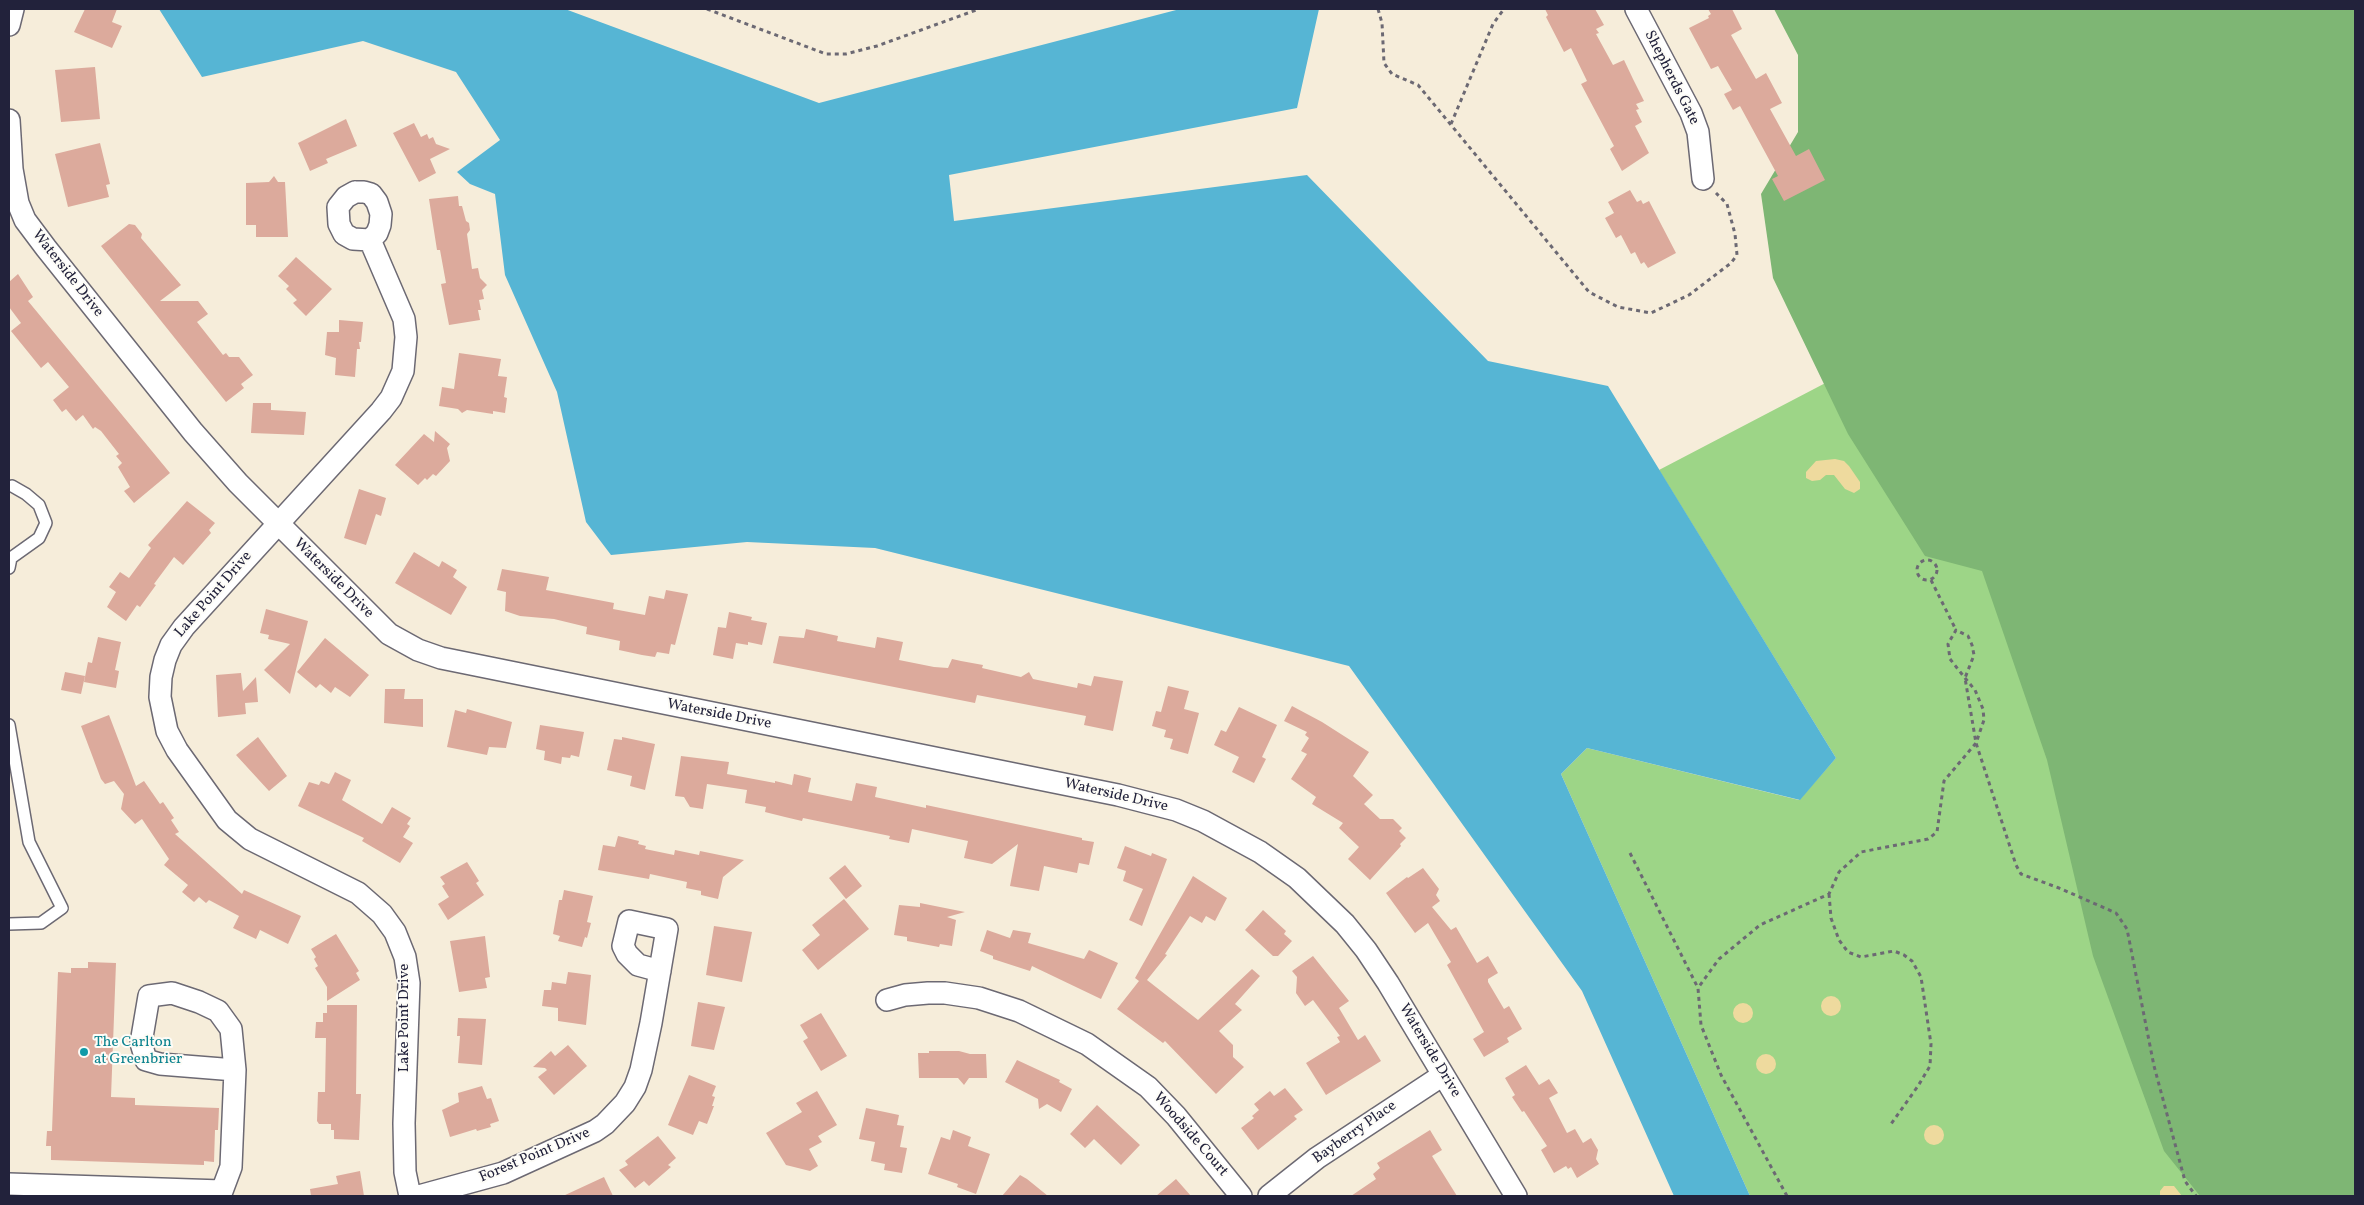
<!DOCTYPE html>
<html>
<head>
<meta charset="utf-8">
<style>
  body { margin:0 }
  #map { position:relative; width:2364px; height:1205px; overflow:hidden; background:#f6edda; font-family:Vollkorn,serif }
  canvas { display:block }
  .frame { position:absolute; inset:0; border:10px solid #22223b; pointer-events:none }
</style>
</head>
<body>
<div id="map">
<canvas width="2364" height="1205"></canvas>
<div class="frame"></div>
</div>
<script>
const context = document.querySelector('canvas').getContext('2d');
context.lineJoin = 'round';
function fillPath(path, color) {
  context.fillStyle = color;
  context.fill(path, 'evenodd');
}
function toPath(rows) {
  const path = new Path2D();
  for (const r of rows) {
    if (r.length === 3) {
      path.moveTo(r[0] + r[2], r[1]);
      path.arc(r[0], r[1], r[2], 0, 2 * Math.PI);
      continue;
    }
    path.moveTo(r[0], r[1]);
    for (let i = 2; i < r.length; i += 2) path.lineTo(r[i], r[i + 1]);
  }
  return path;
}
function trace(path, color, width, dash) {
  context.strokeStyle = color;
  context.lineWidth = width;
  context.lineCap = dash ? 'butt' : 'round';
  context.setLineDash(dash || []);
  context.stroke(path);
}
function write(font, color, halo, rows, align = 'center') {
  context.font = font + ' Vollkorn,serif';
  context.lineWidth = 4;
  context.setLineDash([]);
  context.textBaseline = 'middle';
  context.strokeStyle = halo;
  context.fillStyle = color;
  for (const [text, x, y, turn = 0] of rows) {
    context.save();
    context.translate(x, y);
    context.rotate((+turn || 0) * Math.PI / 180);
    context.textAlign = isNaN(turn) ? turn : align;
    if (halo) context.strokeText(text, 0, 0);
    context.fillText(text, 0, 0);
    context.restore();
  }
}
const green = toPath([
  [1923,332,2355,1196,1750,1196,1561,774,1587,748,1799,800,1836,758,1659,470]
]);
const forest = toPath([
  [1774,9,2355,9,2355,1196,2200,1196,2164,1151,2093,956,2047,760,1982,571,1925,556,1848,434,1773,278,1761,194,1798,132,1798,55]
]);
const sand = toPath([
  [1835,459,1844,461,1849,466,1860,482,1860,489,1854,493,1845,489,1834,475,1826,475,1820,480,1812,481,1806,478,1806,472,1816,461],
  [1831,1006,10],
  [1743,1013,10],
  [1766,1064,10],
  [1934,1135,10],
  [2164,1186,2174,1186,2182,1196,2160,1196,2160,1191]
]);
const water = toPath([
  [159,9,565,9,819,103,1180,9,1319,9,1297,108,949,175,954,221,1307,175,1488,361,1608,386,1836,758,1800,800,1587,748,1561,774,1750,1196,1674,1196,1582,991,1349,666,875,548,747,542,611,555,586,522,557,392,505,275,495,194,470,184,457,172,500,140,456,72,363,41,202,77]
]);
const building = toPath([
  [85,9,117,9,112,22,122,26,112,48,74,32],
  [1545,9,1595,9,1604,25,1596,29,1599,33,1596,34,1613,65,1624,60,1633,79,1644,101,1636,104,1639,109,1636,110,1642,122,1635,126,1649,153,1622,171,1610,149,1614,146,1581,84,1587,81,1571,48,1564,52,1546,17,1548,15],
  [1708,9,1732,9,1742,29,1731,35,1756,79,1766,73,1782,103,1770,109,1796,156,1809,149,1825,180,1784,201,1772,179,1778,176,1740,106,1733,110,1724,94,1732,90,1718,66,1711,69,1689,28,1709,18,1708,16,1711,14],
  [95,67,100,119,61,122,55,70],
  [346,119,357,146,326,159,328,163,310,171,298,143],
  [414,123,421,137,427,134,429,139,433,137,436,144,450,149,430,159,436,173,419,182,393,133],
  [100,143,110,184,106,185,109,197,68,207,55,154],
  [274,176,278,182,285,182,288,237,256,237,256,225,246,225,246,183,269,182],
  [1630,190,1637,202,1641,200,1643,204,1649,201,1676,253,1648,268,1644,262,1641,264,1635,252,1631,254,1621,235,1616,238,1605,218,1614,213,1608,202],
  [458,196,459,206,462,206,466,221,469,223,470,230,467,234,472,269,478,268,480,278,487,285,482,290,484,299,479,300,481,310,478,310,480,320,449,325,441,284,446,283,440,250,437,250,429,199],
  [129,224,135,225,142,234,141,238,181,285,160,301,198,301,208,314,197,322,223,355,226,353,229,357,239,357,253,375,241,384,244,388,226,402,101,246],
  [296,257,332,289,306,316,293,303,297,300,286,289,289,286,278,276],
  [18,274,33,297,28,301,170,473,134,503,124,491,130,487,118,467,122,463,116,456,119,454,101,431,95,427,93,429,83,415,76,421,66,409,62,412,53,400,69,387,48,362,41,368,11,331,21,323,9,307,9,282],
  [339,320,363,322,361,342,359,342,360,349,357,349,355,377,335,375,336,358,325,355,327,332,339,332],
  [459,353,501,359,498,376,507,377,504,397,507,398,505,413,493,411,493,414,467,410,462,413,458,409,439,406,442,387,454,389],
  [253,403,271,403,271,410,306,412,304,435,251,433],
  [435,431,450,444,447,448,450,461,436,476,433,474,427,480,425,478,418,485,395,465,424,434,434,442],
  [359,489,386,498,381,516,376,514,366,545,344,538],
  [187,501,215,523,209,530,211,533,183,565,174,557,154,584,156,585,140,607,137,605,126,621,107,607,116,592,109,587,120,572,129,578,151,548,148,545],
  [414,552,439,567,442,561,457,570,453,577,467,587,451,615,395,583],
  [502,569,549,577,546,590,614,603,613,609,645,615,649,596,664,599,666,590,688,594,675,645,671,644,669,654,657,652,655,657,642,655,619,650,620,641,586,634,587,627,554,619,520,616,505,611,506,592,497,590],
  [266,609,308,621,290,694,264,670,290,644,268,639,269,635,260,633],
  [729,612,752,617,751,620,767,623,762,645,748,642,748,645,736,643,733,659,713,655,718,627,726,628],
  [806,629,838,636,837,641,875,648,877,637,903,642,899,660,934,667,948,668,952,659,961,661,983,665,982,668,1021,677,1029,672,1033,679,1077,688,1078,683,1091,686,1094,676,1123,681,1113,731,1084,725,1086,716,977,695,975,703,773,663,779,636,804,638],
  [98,637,121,642,115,670,119,671,116,688,84,682,88,662,92,663],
  [325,638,369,675,350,697,335,687,331,693,320,684,316,688,297,672],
  [65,672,85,676,81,694,61,690],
  [241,673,243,691,256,677,258,702,245,703,246,714,218,717,216,675],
  [1168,686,1189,691,1184,709,1199,713,1188,754,1170,749,1173,739,1164,737,1166,730,1152,726,1156,711,1161,712],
  [385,689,405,689,404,699,423,699,423,727,384,723],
  [1292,706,1322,722,1369,752,1353,776,1373,795,1364,804,1380,819,1393,819,1402,828,1399,831,1406,838,1400,844,1401,846,1370,880,1348,859,1359,847,1339,828,1343,823,1312,804,1316,797,1291,779,1307,754,1301,751,1309,738,1305,735,1307,732,1284,721],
  [1239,707,1277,725,1262,757,1266,759,1254,783,1232,772,1239,757,1214,745,1221,730,1226,732],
  [467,709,512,722,506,748,489,747,487,755,447,747,455,710,466,713],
  [109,715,136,786,144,781,160,804,163,802,174,818,171,820,179,832,175,834,242,894,244,890,301,916,288,944,260,930,256,939,233,928,239,916,209,900,206,903,199,897,194,902,182,892,188,885,164,865,169,859,142,819,135,824,121,809,124,794,114,781,105,784,101,779,81,726],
  [540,725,584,732,579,757,571,755,570,758,562,757,561,764,544,760,545,751,536,749],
  [258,737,287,776,269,791,236,755],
  [622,737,655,744,645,790,630,786,632,776,607,770,614,739,622,740],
  [681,756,729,762,727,774,775,783,775,781,792,785,794,774,811,778,808,792,852,801,856,783,877,787,875,797,926,808,926,805,1082,838,1082,840,1094,842,1089,865,1079,863,1077,873,1044,866,1039,891,1010,886,1018,844,992,864,964,858,968,841,912,829,909,843,889,839,890,836,803,818,802,821,785,817,765,812,766,807,745,803,747,790,707,784,703,809,690,807,684,797,675,796],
  [335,772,351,780,342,800,382,824,392,807,411,818,407,824,410,826,403,837,413,843,400,863,362,841,364,838,298,806,309,782,319,785,321,781,329,784],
  [618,836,639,841,638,844,646,846,645,849,674,855,675,850,699,855,700,851,744,860,723,877,718,899,701,895,701,891,686,888,687,882,650,874,649,879,598,870,603,845,615,847],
  [1125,846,1151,856,1152,853,1167,859,1142,926,1129,920,1143,889,1123,881,1126,871,1117,868],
  [467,862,479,881,476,883,484,895,448,920,438,904,449,897,442,886,445,884,440,877],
  [845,865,862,886,846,899,829,878],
  [1423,868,1439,889,1436,895,1440,901,1432,907,1451,930,1456,927,1477,963,1488,956,1498,973,1488,979,1488,982,1504,1009,1509,1006,1521,1027,1522,1029,1507,1038,1509,1042,1484,1057,1473,1039,1484,1032,1447,965,1451,962,1428,923,1415,933,1386,893,1407,877,1408,878],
  [1193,876,1227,898,1215,921,1206,916,1202,923,1190,916,1165,954,1167,955,1147,980,1198,1020,1252,969,1260,976,1235,1004,1242,1010,1219,1031,1233,1045,1233,1057,1244,1067,1216,1094,1165,1041,1163,1043,1117,1009,1139,981,1135,978],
  [564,890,593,896,587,922,591,923,587,938,585,937,582,947,558,941,560,936,553,934,559,900,562,900],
  [844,899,869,929,818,970,802,950,820,935,812,925],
  [920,903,965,912,947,917,956,920,952,946,940,944,939,947,907,941,907,937,894,935,899,905,920,907],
  [1263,910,1286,931,1284,934,1292,941,1278,956,1273,956,1245,930],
  [714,926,752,932,742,982,706,975],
  [987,930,1010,938,1013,930,1031,933,1028,943,1084,959,1089,950,1118,963,1101,999,1032,966,1030,971,993,959,993,956,980,951],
  [336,934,359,971,356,973,360,980,327,1001,327,987,315,968,318,966,314,959,316,957,311,949],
  [485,936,490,977,485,978,487,988,459,992,450,941],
  [1313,956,1349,1001,1339,1008,1358,1040,1365,1035,1381,1061,1326,1095,1306,1063,1340,1042,1337,1037,1340,1036,1313,1000,1305,1006,1296,993,1297,977,1292,971],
  [88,962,116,963,111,1097,135,1098,135,1105,219,1108,218,1130,215,1130,214,1162,204,1161,204,1165,51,1160,51,1146,46,1146,47,1131,52,1131,58,972,71,973,71,968,88,968],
  [568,972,591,975,586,1025,558,1021,558,1008,542,1006,544,990,551,990,552,982,566,984],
  [698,1002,725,1007,714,1050,691,1046],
  [327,1005,357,1005,356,1094,361,1094,359,1140,334,1139,334,1130,331,1130,331,1124,319,1124,317,1121,318,1092,325,1092,326,1038,315,1038,316,1022,323,1022,323,1013,327,1013],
  [821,1013,847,1056,821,1071,803,1041,808,1038,800,1025],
  [458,1018,486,1019,482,1065,458,1063,460,1036,457,1036],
  [568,1045,587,1066,554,1095,538,1077,547,1070,545,1068,533,1067,551,1051,555,1056],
  [929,1051,959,1051,970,1054,986,1054,987,1078,969,1078,964,1085,958,1078,919,1078,918,1053,929,1053],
  [1017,1060,1060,1080,1059,1082,1072,1089,1061,1112,1047,1104,1039,1109,1038,1099,1005,1082],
  [1526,1065,1539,1085,1549,1079,1558,1093,1549,1098,1567,1133,1575,1129,1583,1143,1591,1138,1598,1150,1596,1159,1599,1164,1577,1178,1571,1167,1568,1169,1566,1166,1554,1173,1541,1150,1547,1146,1524,1111,1522,1112,1512,1097,1515,1095,1505,1078],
  [689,1075,716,1086,712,1096,715,1097,712,1106,714,1106,707,1124,699,1121,693,1135,668,1125],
  [482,1086,487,1099,491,1098,499,1121,490,1124,491,1127,477,1131,476,1129,450,1137,442,1110,459,1102,458,1093],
  [1285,1088,1303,1110,1294,1116,1297,1119,1258,1150,1241,1128,1254,1118,1252,1116,1259,1110,1254,1104,1270,1091,1274,1096],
  [817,1091,837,1125,818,1136,822,1142,809,1149,818,1166,810,1171,786,1165,766,1133,802,1112,796,1103],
  [1097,1105,1140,1145,1121,1165,1094,1139,1085,1148,1070,1134],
  [866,1108,899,1115,897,1125,904,1126,900,1147,907,1148,902,1173,884,1170,885,1164,871,1161,875,1142,859,1139],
  [953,1130,971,1137,968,1146,990,1154,976,1194,957,1187,958,1184,928,1174,941,1137,950,1140],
  [1430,1130,1442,1150,1432,1156,1457,1196,1351,1196,1376,1179,1373,1174,1380,1168,1377,1163],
  [658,1136,676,1158,668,1165,671,1167,649,1186,644,1181,635,1188,619,1170,628,1165,625,1161],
  [360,1171,364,1196,311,1196,310,1189,338,1184,336,1176],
  [1020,1175,1027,1179,1048,1196,1002,1196],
  [604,1177,613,1196,563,1196],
  [1176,1179,1191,1196,1156,1196]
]);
const path = toPath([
  [707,9,826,54,846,54,877,46,979,9],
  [1378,9,1382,23,1384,63,1392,74,1418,85,1589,292,1618,307,1651,313,1689,295,1731,263,1737,255,1735,234,1727,204,1716,193],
  [1451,124,1493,24,1504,9],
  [1927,570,10],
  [1931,580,1956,630],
  [1630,853,1698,988],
  [1829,894,1831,918,1839,940,1848,952,1861,957,1894,951,1904,955,1912,961,1921,977,1931,1044,1930,1066,1918,1086,1891,1124],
  [1787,1196,1721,1075,1701,1025,1698,988,1719,959,1760,925,1829,894,1839,872,1861,852,1928,839,1937,832,1944,781,1976,743,1984,720,1983,709,1975,690,1965,678,1950,659,1948,644,1956,630,1968,636,1972,645,1974,655,1965,678,1976,743,2016,865,2021,874,2059,888,2116,913,2127,929,2154,1066,2185,1181,2196,1196]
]);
const service = toPath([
  [9,568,11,558,39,538,46,523,39,505,26,494,12,486],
  [9,725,29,842,62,908,41,923,9,924]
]);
const minor = toPath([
  [1636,9,1691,113,1698,132,1703,179],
  [9,25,13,9],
  [9,120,12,169,18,203,25,220,46,248,193,432,238,483,389,634,418,650,441,658,1118,795,1176,810,1203,821,1260,852,1297,878,1345,924,1366,950,1388,983,1516,1196],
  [355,192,364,192,371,194,377,202,381,214,380,225,377,233,370,240,353,239,344,234,339,224,338,207,346,197,355,192],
  [370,240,404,319,406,337,403,371,391,398,381,411,184,627,171,645,165,660,161,677,160,697,167,731,177,750,227,820,250,839,358,893,382,914,395,932,405,957,409,983,404,1123,405,1172,410,1196],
  [887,1000,905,995,928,993,945,993,979,998,1019,1011,1087,1044,1148,1087,1176,1116,1241,1196],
  [9,1184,222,1191],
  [222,1191,231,1167,235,1070,231,1029,218,1011,199,1002,172,993,149,996,141,1043,146,1060,160,1064,235,1070],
  [419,1196,503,1173,595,1131,605,1124,625,1103,635,1087,641,1070,651,1023,667,929,629,921,623,946,627,954,638,965,660,971],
  [1269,1196,1317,1158,1443,1075]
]);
const markers = [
  [84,1052,5,"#0f9aa8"]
];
const streetNames = [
  ["Shepherds Gate",1671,78,63],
  ["Waterside Drive",67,274,52],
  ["Waterside Drive",333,579,45],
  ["Lake Point Drive",214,595,-49],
  ["Waterside Drive",719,715,11],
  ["Waterside Drive",1116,796,13],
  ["Lake Point Drive",405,1018,-90],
  ["Waterside Drive",1429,1051,59],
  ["Bayberry Place",1355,1133,-35],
  ["Woodside Court",1190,1135,49],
  ["Forest Point Drive",535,1156,-23]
];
const cultureNames = [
  ["The Carlton",94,1043],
  ["at Greenbrier",94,1060]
];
fillPath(green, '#9dd587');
fillPath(forest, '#7eb674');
fillPath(sand, '#eeda9e');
fillPath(water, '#56b5d4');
fillPath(building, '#dcaa9c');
trace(service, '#6c6973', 14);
trace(minor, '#6c6973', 24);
trace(path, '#6c6973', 3, [4, 4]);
trace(service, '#fff', 11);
trace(minor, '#fff', 21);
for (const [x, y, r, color] of markers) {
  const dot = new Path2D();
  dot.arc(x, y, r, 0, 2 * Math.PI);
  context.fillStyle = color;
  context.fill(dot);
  trace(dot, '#fdfcf7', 2);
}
write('15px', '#22223b', '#fdfcf7', streetNames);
write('15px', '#0d838f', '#fdfcf7', cultureNames, 'left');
</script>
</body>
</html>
